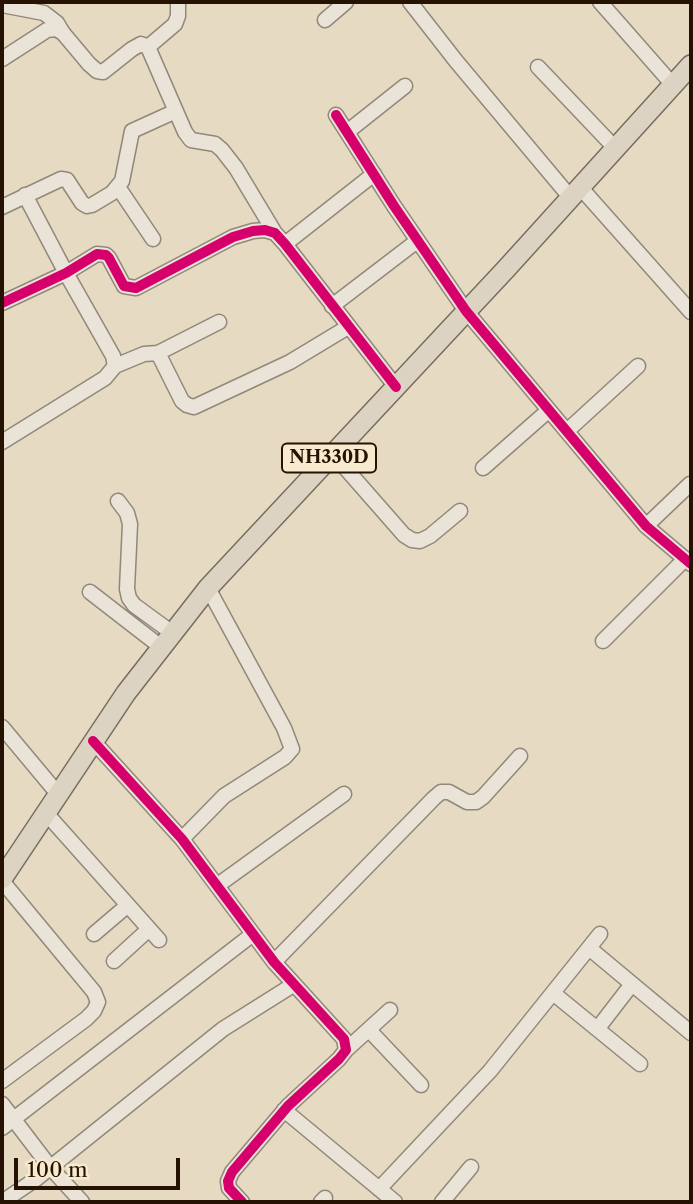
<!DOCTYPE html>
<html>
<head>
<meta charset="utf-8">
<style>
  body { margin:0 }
  #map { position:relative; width:693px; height:1204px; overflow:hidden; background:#e6dac2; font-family:"Libre Caslon Text",serif }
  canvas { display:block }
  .frame { position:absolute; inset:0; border:4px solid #251203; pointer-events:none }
  .scale { position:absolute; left:14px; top:1158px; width:166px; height:32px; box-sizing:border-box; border:4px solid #251203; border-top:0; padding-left:9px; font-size:21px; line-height:24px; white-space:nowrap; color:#251203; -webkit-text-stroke:5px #f8eace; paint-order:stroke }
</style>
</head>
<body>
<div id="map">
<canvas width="693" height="1204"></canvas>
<div class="frame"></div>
<div class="scale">100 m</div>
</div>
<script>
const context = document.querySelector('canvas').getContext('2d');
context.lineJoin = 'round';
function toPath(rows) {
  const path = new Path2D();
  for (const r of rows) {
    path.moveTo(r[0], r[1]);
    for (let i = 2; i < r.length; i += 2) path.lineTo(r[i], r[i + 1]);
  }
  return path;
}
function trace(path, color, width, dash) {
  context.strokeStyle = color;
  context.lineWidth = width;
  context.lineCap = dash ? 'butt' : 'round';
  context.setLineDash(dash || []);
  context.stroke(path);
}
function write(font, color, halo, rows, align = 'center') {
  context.font = font + ' "Libre Caslon Text",serif';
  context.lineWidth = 5;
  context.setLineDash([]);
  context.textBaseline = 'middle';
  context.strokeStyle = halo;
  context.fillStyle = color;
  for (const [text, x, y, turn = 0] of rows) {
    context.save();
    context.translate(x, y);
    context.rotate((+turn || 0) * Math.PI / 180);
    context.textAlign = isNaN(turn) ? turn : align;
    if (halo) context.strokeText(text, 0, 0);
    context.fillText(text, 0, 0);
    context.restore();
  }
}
const minor = toPath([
  [410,2,456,61,570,197],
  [600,2,673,85],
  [2,5,44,13,57,23,63,33],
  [325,20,346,2],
  [148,47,175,24,178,16,178,2],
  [2,59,47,30,56,29,63,33,89,64,97,71,103,72,132,49,141,44,148,47,185,132,191,140,215,144,222,150,236,168,275,233],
  [538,67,615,148],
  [336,115,394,206,466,311,646,526,691,564],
  [347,132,405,86],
  [118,187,153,239],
  [580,187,691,312],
  [2,207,61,179,67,180,82,203,87,206,92,205,112,193,122,181,132,131,176,111],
  [285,244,374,174],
  [2,303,66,273,97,254,106,255,109,258,124,286,136,288,233,237,253,231,265,230,275,233,285,244,396,387],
  [332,306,417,241],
  [158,353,219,322],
  [115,366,144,354,158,353,182,401,187,405,194,407,290,362,348,327],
  [567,431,638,366],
  [2,442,105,378,115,366,113,356,66,273,25,195],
  [333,454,404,535,412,540,420,541,430,536,460,511],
  [483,468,549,410],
  [118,501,127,513,130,524,127,589,129,598,134,605,171,632],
  [646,526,690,484],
  [90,592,161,647],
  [603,641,685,559],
  [2,727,58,794],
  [93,741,182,839,274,962,344,1039,346,1050,339,1059,288,1106,232,1172,228,1181,229,1188,242,1202],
  [45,812,159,940],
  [182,839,224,796,285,757,292,749,284,728,208,588],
  [2,881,94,992,98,1002,94,1011,86,1019,2,1081],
  [218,885,344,794],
  [94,934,128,905],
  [589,948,691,1033],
  [114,961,149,929],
  [274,962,434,798,441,792,449,792,467,802,476,802,483,797,520,756],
  [553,993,640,1064],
  [598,1028,632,984],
  [369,1030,421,1085],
  [346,1050,390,1010],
  [2,1104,50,1167,82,1202],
  [284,1110,395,1202],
  [2,1128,253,934],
  [379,1189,490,1071,600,934],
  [2,1202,36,1179,223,1029,293,985],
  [321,1202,325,1198],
  [442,1202,471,1167]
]);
const highway = toPath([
  [2,879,126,693,208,588,506,269,691,65]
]);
const cycleway = toPath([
  [336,115,394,206,466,311,646,526,691,564],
  [2,303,66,273,97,254,106,255,109,258,124,286,136,288,233,237,253,231,265,230,275,233,285,244,396,387],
  [93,741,182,839,274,962,344,1039,346,1050,339,1059,288,1106,232,1172,228,1181,229,1188,242,1202]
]);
const shields = [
  [329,458,94]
];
const shieldNames = [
  ["NH330D",329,458]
];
trace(minor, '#918879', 17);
trace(highway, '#766d5f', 22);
trace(minor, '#e9e3d8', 14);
trace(highway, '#ddd3c3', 19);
trace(cycleway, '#d6006c', 10);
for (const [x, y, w] of shields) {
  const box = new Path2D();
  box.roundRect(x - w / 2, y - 14.5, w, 29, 5);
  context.fillStyle = '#f8eace';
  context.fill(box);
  trace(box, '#251203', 2);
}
write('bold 18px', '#251203', null, shieldNames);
</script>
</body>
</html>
